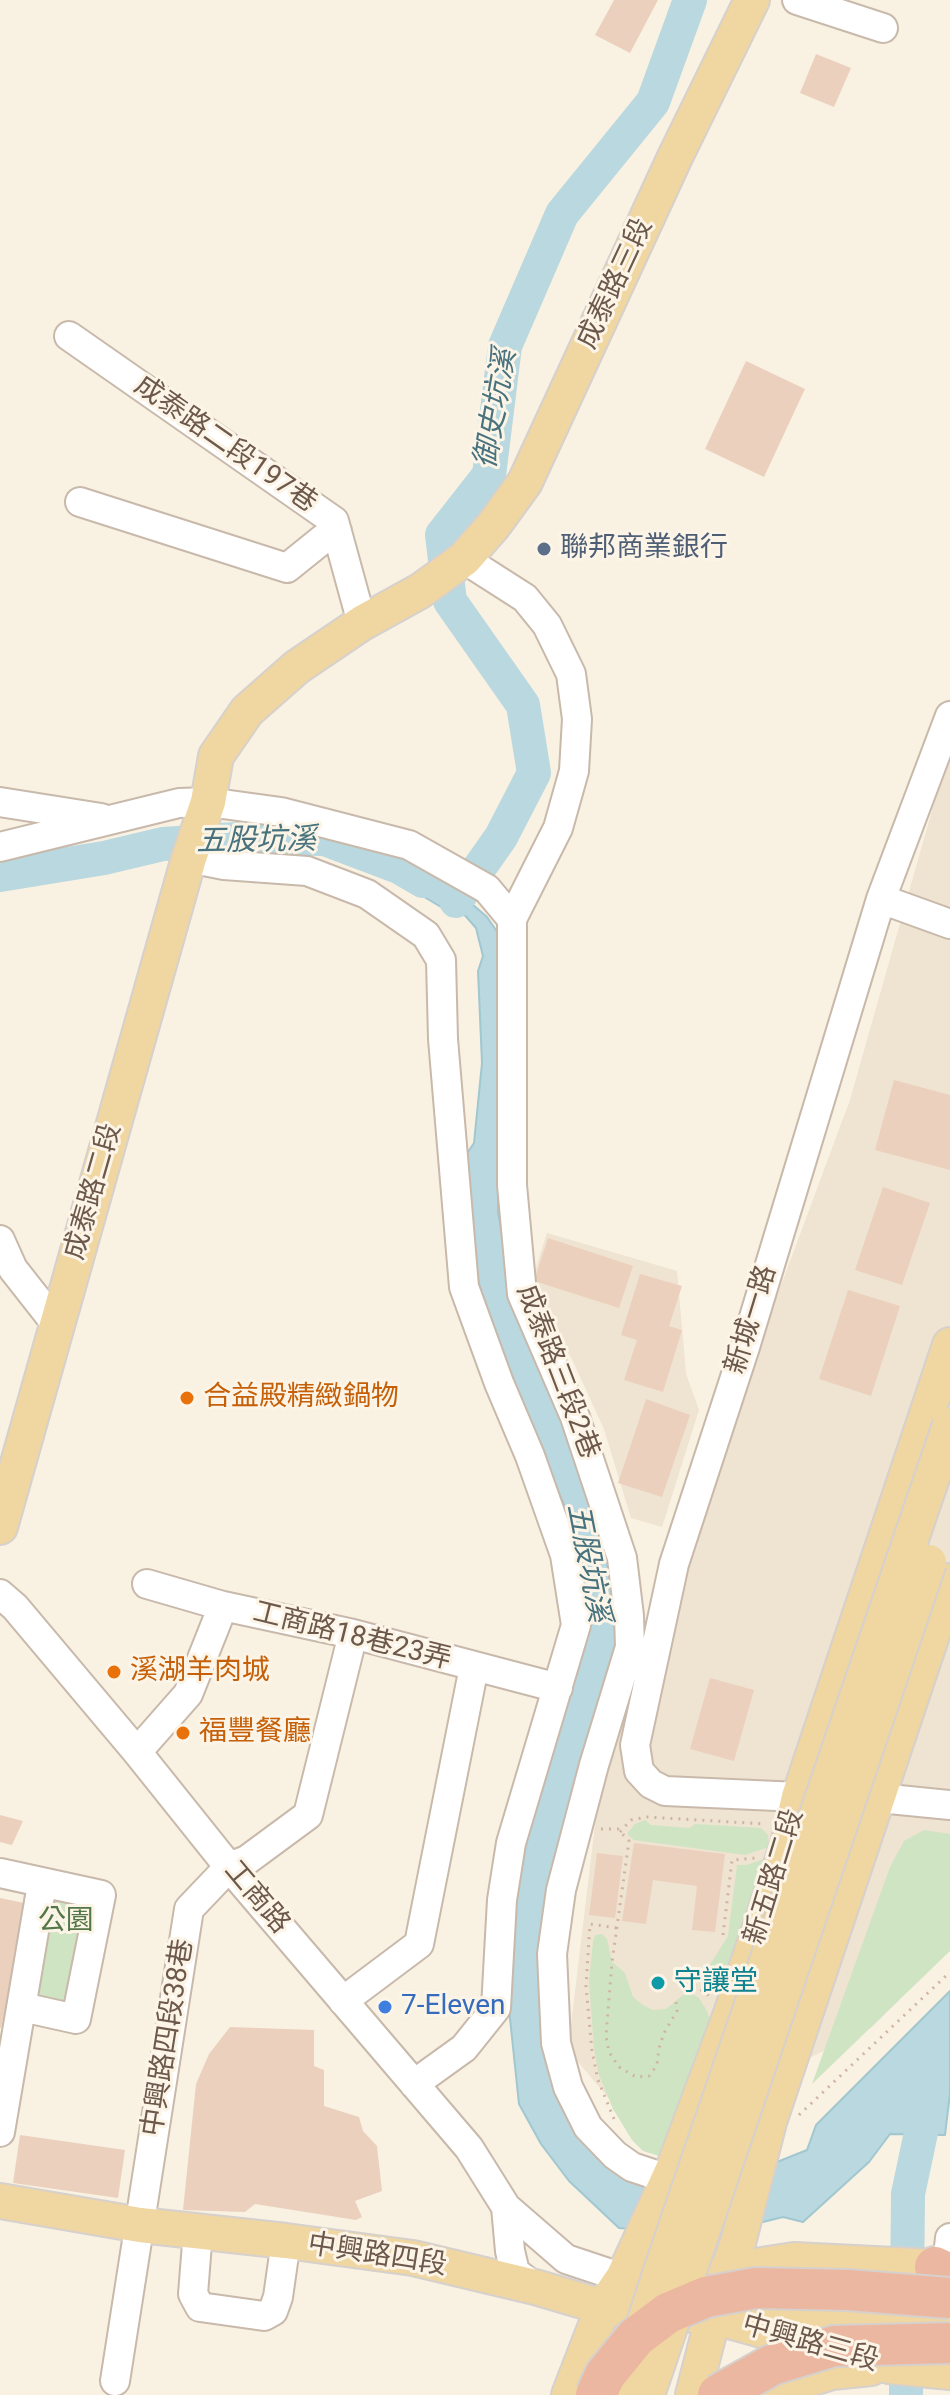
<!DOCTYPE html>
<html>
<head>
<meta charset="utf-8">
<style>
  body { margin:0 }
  canvas { display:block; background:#f9f1e2 }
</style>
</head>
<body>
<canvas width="950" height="2395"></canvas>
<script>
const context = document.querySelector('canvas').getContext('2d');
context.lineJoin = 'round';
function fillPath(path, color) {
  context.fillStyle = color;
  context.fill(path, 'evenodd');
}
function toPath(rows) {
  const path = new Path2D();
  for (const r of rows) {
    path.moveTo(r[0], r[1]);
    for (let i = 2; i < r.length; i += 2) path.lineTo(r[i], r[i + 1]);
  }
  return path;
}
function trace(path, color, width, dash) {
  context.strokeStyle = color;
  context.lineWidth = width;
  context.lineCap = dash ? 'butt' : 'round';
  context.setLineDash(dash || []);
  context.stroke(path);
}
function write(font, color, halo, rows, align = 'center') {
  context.font = font + ' Roboto,"Noto Sans TC",sans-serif';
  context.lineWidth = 6;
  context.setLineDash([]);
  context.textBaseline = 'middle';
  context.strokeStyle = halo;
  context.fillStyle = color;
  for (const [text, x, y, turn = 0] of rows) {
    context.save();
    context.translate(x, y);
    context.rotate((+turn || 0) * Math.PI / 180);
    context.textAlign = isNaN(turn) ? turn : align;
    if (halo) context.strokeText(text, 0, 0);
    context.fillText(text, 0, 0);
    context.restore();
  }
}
const residential = toPath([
  [950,747,950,1949,871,2028,643,2139,568,2050,602,1767,850,1100],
  [547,1233,677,1271,686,1374,699,1410,662,1527,631,1518,604,1429,571,1357,528,1293]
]);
const green = toPath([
  [645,1820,651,1825,690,1828,695,1824,761,1828,768,1835,769,1847,745,1855,634,1840,627,1834,635,1824],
  [924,1830,950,1834,950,1951,812,2084,890,1867,904,1841],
  [767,1858,752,1893,752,1905,726,1983,719,1991,713,1991,701,1979,728,1936,737,1865,746,1865],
  [42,1884,101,1895,76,2019,22,2007],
  [602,1934,607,1939,612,1962,625,1973,633,1997,643,2005,653,2010,666,2009,688,1991,699,1998,707,2011,711,2024,659,2156,643,2151,632,2140,613,2109,599,2075,594,2048,589,1981,593,1942,595,1935]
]);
const water = toPath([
  [393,847,425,863,487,917,498,933,498,1212,506,1255,531,1351,576,1451,605,1527,620,1635,545,1946,589,2143,722,2184,807,2150,816,2125,950,1991,950,2093,945,2135,890,2134,869,2162,803,2222,783,2217,707,2236,619,2228,569,2181,541,2144,519,2104,504,1962,518,1846,582,1652,575,1557,564,1505,490,1334,471,1246,464,1158,474,1143,482,1063,478,971,483,956,476,928,462,912,441,907,379,870,393,847]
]);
const river = toPath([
  [0,875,104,858,163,844,251,838,325,839,399,867,423,881],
  [456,901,501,837,534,773,523,705,450,601,442,535,489,475,505,346,562,214,653,102,690,0],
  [906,2395,908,2194,930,2090]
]);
const building = toPath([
  [614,0,658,0,630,53,595,35],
  [816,54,851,68,834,107,800,93],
  [746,361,805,389,764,477,705,449],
  [894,1080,950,1095,950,1170,875,1150],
  [883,1187,930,1203,902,1285,855,1270],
  [548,1238,633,1266,619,1308,534,1281],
  [640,1274,682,1286,669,1326,682,1330,663,1392,624,1380,637,1340,621,1335],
  [848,1290,900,1306,871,1396,819,1379],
  [646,1399,690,1415,662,1497,618,1483],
  [710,1678,754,1690,734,1761,690,1749],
  [0,1815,23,1821,12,1845,0,1842],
  [634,1843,725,1854,715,1932,692,1930,697,1886,653,1880,646,1924,622,1921],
  [597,1853,623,1856,615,1918,589,1915],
  [0,1898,29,1904,1,2028,0,2028],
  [230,2027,314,2030,314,2066,324,2070,324,2106,359,2117,363,2131,377,2146,382,2191,355,2201,362,2217,356,2220,255,2204,245,2212,183,2210,196,2084,209,2054],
  [20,2135,125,2150,118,2198,13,2183]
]);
const path = toPath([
  [601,1829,618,1829,629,1841,612,1962,606,2036,609,2052,619,2067,636,2077,649,2076,657,2065,659,2048,664,2033,677,2011,676,2002],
  [620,1832,631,1820,647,1817,766,1824],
  [723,1935,732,1860,757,1858],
  [694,1985,711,1997],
  [799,2115,950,1972],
  [614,2119,598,2080,592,2051,586,1986,590,1924,617,1928]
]);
const minor = toPath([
  [797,0,883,28],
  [69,336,334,521,362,623],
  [80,502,287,568,323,539,337,531],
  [464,559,525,598,547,625,571,674,577,719,574,771,558,828,512,919,512,1185,522,1294,575,1417,622,1558,629,1616,630,1647,594,1765,561,1890,552,1954,556,2043,568,2087,588,2127,615,2155,632,2167,668,2179],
  [950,716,881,899,745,1347,674,1564,635,1745,639,1771,651,1784,665,1791,799,1797,879,1798,950,1805],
  [0,802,101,818],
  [0,847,179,803,208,802,281,812,409,845,487,889,512,919],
  [189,858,224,865,307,871,367,894,426,935,441,960,443,1039,464,1287,499,1383,530,1456,565,1555,576,1625,511,1843,502,1900,496,2008,464,2048,414,2084],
  [881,899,950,924],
  [0,1240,13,1269,57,1325],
  [147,1584,223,1606,353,1634,558,1688],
  [0,1594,15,1607,137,1752,229,1867,469,2148,506,2207,566,2259,623,2278],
  [137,1752,188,1694,223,1606],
  [0,1873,101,1895,76,2019,22,2007],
  [343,2001,419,1944,474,1667],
  [0,2132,42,1884],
  [506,2207,510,2251,515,2272,535,2287],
  [198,2231,193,2294,200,2307,264,2316,273,2311,278,2297,286,2241],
  [947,2264,950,2238],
  [115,2381,189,1909,229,1867,247,1860,308,1815,353,1634]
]);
const major = toPath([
  [0,1527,189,858,208,802,216,756,247,711,297,667,362,623,420,591,464,559,493,526,525,482,675,157,752,0],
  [0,2201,140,2225,286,2241,413,2258,535,2287,603,2307,715,2317,889,2366,950,2372],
  [710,2278,729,2270,794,2260,935,2267],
  [754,2311,776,2307,950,2321],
  [569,2395,603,2307,623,2278,674,2167,732,2011,788,1844,799,1797,950,1345],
  [693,2395,716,2306,739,2239,769,2122,950,1581],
  [768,2395,783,2387,832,2372,871,2368]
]);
const highway = toPath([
  [935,2267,950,2274]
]);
const majorBridge = toPath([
  [621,2395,661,2271,950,1425],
  [647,2395,929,1562]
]);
const highwayBridge = toPath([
  [596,2395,605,2375,636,2337,668,2313,706,2297,756,2288,848,2290,950,2298],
  [718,2395,772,2365,834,2346,950,2343]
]);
const markers = [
  [544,549,8,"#5c6f8a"],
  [187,1398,8,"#e8710a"],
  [114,1672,8,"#e8710a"],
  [183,1733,8,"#e8710a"],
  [658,1983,8,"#0f9aa8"],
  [385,2007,8,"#3f7fe0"]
];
const streetNames = [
  ["成泰路三段",616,284,-65],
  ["成泰路二段197巷",225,445,35],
  ["成泰路二段",94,1192,-74],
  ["新城一路",752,1320,-73],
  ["成泰路三段2巷",557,1372,69],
  ["工商路18巷23弄",352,1637,14],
  ["新五路二段",775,1877,-73],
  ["工商路",256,1898,50],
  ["中興路四段38巷",169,2038,-81],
  ["中興路四段",377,2256,9],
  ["中興路三段",810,2344,16]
];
const serviceNames = [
  ["聯邦商業銀行",560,549]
];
const foodNames = [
  ["合益殿精緻鍋物",203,1398],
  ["溪湖羊肉城",130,1672],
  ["福豐餐廳",199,1733]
];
const parkNames = [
  ["公園",66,1922]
];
const cultureNames = [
  ["守讓堂",674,1983]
];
const shopNames = [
  ["7-Eleven",401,2007]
];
const waterNames = [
  ["御史坑溪",497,409,-80],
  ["五股坑溪",256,842,-1],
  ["五股坑溪",587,1563,79]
];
fillPath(residential, '#efe3d1');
fillPath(green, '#cfe4c3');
fillPath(water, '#b9d8df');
trace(water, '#a1c7d0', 2);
trace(river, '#b9d8df', 34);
fillPath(building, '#ebd1bd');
trace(minor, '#c8b9ab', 32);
trace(major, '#d6d1cd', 38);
trace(highway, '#d6d1cd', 44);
trace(path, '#cfb5a1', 3, [2, 6]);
trace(minor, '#fff', 28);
trace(major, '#f0d6a1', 34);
trace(highway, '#ecb7a0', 40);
trace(majorBridge, '#d6d1cd', 38, []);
trace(highwayBridge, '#d6d1cd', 44, []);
trace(majorBridge, '#f0d6a1', 34);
trace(highwayBridge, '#ecb7a0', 40);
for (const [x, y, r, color] of markers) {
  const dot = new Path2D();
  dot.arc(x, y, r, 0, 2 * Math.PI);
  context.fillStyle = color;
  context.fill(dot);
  trace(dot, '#fcf5e7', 3);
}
write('28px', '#6d594c', '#fcf5e7', streetNames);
write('28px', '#4e5e75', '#fcf5e7', serviceNames, 'left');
write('28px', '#c56008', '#fcf5e7', foodNames, 'left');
write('28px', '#547748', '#fcf5e7', parkNames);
write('28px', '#0d838f', '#fcf5e7', cultureNames, 'left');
write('28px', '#366cbe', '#fcf5e7', shopNames, 'left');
write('italic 30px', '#48737e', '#fcf5e7', waterNames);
</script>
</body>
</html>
